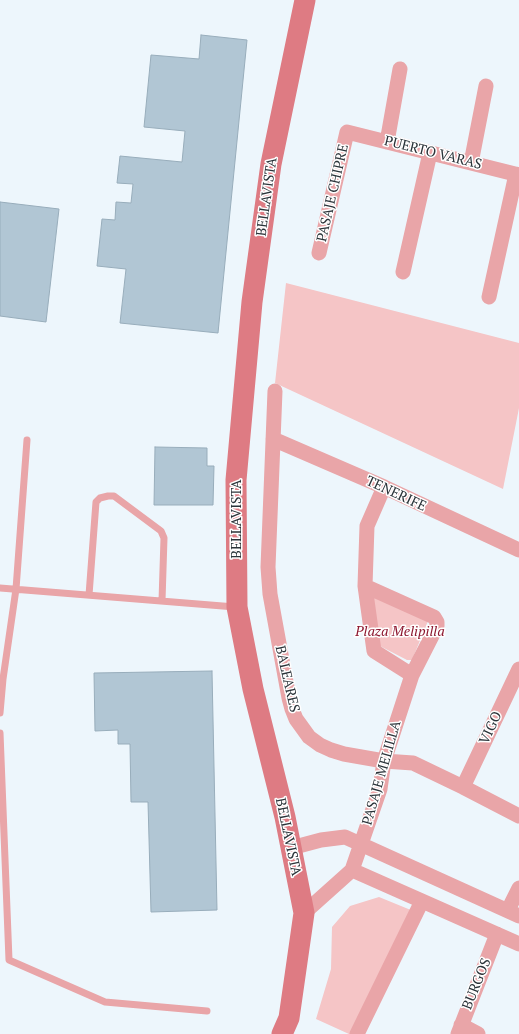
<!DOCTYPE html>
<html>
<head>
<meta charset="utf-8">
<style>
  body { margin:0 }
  canvas { display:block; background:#edf6fc }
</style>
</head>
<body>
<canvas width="519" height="1034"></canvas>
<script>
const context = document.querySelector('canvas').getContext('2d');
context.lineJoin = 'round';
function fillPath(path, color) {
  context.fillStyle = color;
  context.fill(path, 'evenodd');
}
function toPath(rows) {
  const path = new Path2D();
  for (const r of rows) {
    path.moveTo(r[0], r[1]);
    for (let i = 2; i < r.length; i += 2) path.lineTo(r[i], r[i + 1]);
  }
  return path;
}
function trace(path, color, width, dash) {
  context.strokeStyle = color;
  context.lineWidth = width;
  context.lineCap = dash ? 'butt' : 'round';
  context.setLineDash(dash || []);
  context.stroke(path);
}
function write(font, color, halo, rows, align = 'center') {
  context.font = font + ' "PT Serif",serif';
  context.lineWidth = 3;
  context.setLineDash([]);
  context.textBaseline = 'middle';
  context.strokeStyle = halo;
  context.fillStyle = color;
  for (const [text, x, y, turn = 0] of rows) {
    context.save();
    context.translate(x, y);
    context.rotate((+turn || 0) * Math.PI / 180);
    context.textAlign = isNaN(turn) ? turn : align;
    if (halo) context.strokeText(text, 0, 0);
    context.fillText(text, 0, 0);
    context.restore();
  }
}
const green = toPath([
  [286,283,519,343,519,408,503,489,275,383],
  [377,596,428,621,412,660,407,660,378,645,372,599],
  [379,897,423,915,362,1034,349,1034,316,1019,331,969,332,927,350,906]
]);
const building = toPath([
  [201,35,247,40,218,333,120,323,126,269,97,266,102,219,115,220,116,202,131,203,133,184,117,183,120,156,182,162,185,131,144,127,151,55,199,59,201,35],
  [0,202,59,209,46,322,0,316,0,202],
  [155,447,207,448,207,466,214,466,213,505,154,505,155,447],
  [212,671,217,910,151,912,148,802,131,802,130,744,118,744,118,730,95,731,94,673,212,671]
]);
const lane = toPath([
  [0,588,235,607],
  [89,595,96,502,100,498,108,496,114,496,161,531,164,538,162,601],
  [0,713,3,679,16,589,27,440],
  [0,733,9,960,105,1002,207,1011]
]);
const street = toPath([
  [387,142,400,69],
  [471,163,486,86],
  [319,253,347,132,519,175],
  [403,272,430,153],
  [489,297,516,174],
  [275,391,268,567,270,594,289,698,292,709,296,719,309,737,320,745,331,750,344,754,384,761,413,763,463,787,519,816],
  [273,439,384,487,519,550],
  [384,487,367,526,365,586,374,651,412,675],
  [463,787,519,669],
  [291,848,321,840,345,837,519,916],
  [352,870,519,944],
  [508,910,519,888],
  [304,913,352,870,380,789,384,761,412,675,437,626,437,622,434,617,365,586],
  [461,1025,478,1034],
  [357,1034,422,901],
  [458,1034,497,934]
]);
const secondary = toPath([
  [282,1034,289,1018,304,913,285,817,253,689,237,607,236,480,252,302,271,164,305,0]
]);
const streetNames = [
  ["PUERTO VARAS",433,153,14],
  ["PASAJE CHIPRE",333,193,-77],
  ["BELLAVISTA",267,197,-82],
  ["TENERIFE",396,494,25],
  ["BELLAVISTA",237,519,-90],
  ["BALEARES",287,679,77],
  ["VIGO",491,728,-65],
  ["PASAJE MELILLA",382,773,-74],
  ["BELLAVISTA",288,837,78],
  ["BURGOS",477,984,-68]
];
const parkNames = [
  ["Plaza Melipilla",400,632]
];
fillPath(green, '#f5c5c6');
fillPath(building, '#b1c6d4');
trace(building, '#98adbb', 1);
trace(lane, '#e9a5a8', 7);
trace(street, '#e9a5a8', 15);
trace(secondary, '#de7b83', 21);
write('14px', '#2b3339', '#fff', streetNames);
write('italic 14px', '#8d1830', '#fff', parkNames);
</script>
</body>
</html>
